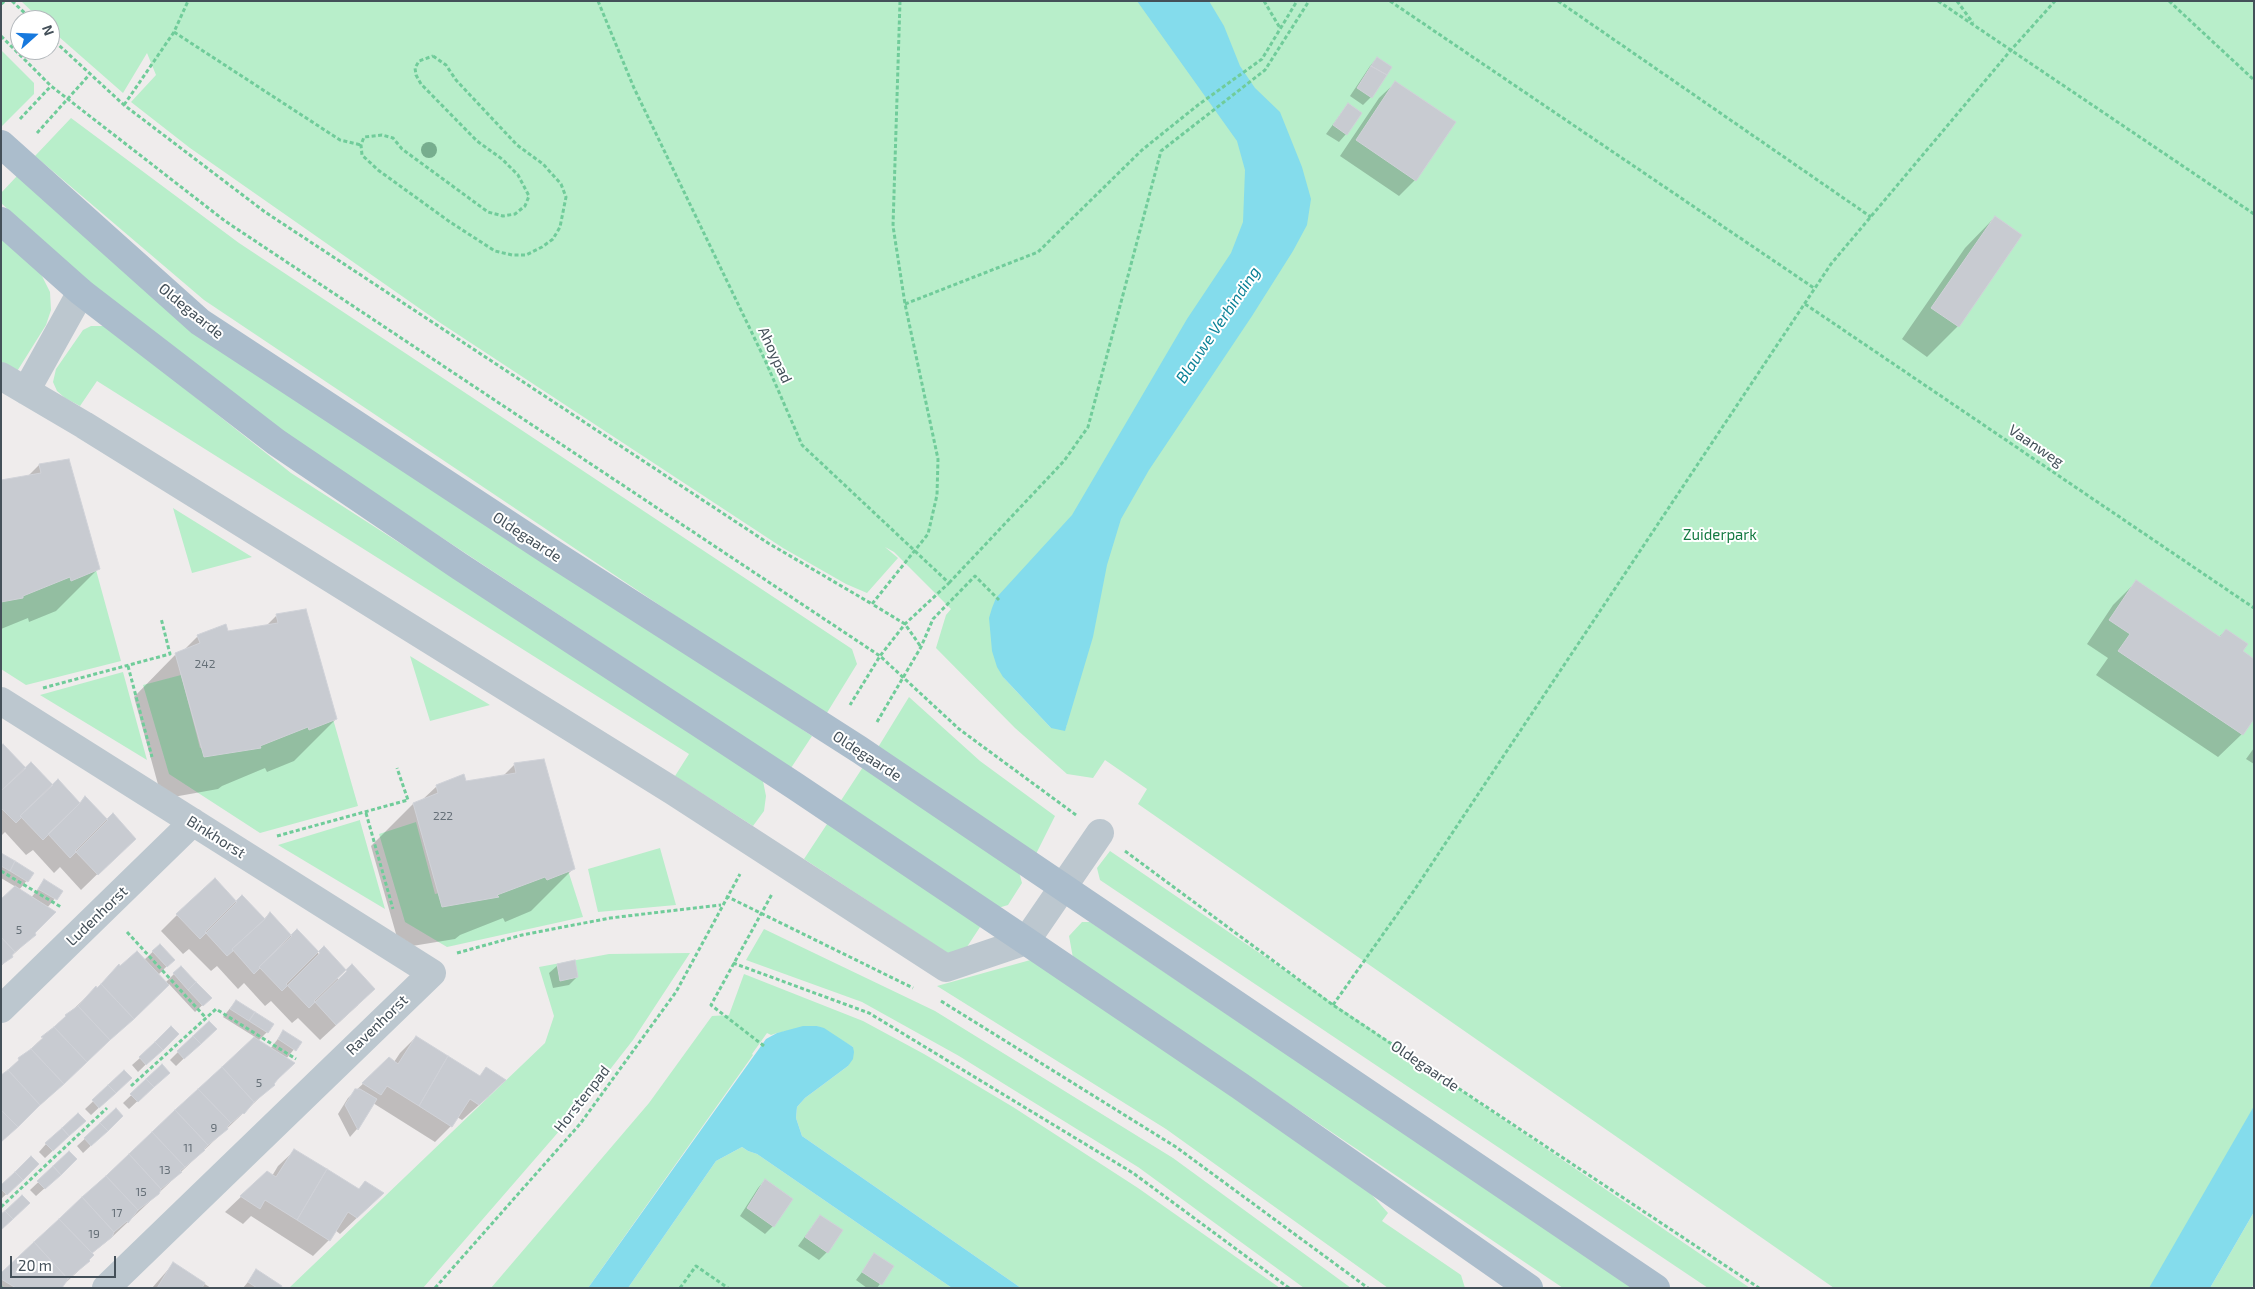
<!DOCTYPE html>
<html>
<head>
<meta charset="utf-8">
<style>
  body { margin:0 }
  #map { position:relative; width:2255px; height:1289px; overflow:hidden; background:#efecec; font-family:"Exo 2",sans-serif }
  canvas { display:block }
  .frame { position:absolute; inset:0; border:2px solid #445059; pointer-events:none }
  .north { position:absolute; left:10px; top:10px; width:50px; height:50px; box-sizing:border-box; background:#fff; border:1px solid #b4b9bd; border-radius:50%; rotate:70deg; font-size:14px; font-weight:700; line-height:20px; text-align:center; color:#445059 }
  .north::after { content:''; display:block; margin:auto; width:18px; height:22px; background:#1779de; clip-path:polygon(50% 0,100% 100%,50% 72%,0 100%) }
  .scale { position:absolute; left:10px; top:1256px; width:106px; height:22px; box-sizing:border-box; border:2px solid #445059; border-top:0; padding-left:6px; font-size:15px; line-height:18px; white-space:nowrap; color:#445059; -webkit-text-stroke:4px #fff; paint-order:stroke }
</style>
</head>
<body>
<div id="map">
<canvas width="2255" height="1289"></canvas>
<div class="frame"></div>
<div class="north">N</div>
<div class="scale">20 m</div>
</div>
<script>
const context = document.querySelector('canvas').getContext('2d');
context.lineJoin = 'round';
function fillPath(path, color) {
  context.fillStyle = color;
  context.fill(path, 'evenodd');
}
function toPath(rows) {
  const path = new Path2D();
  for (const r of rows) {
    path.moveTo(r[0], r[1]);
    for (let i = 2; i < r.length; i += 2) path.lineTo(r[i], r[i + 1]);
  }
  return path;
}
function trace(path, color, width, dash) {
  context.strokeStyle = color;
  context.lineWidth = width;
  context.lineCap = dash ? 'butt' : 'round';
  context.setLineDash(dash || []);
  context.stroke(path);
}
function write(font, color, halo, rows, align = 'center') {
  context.font = font + ' "Exo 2",sans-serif';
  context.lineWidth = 4;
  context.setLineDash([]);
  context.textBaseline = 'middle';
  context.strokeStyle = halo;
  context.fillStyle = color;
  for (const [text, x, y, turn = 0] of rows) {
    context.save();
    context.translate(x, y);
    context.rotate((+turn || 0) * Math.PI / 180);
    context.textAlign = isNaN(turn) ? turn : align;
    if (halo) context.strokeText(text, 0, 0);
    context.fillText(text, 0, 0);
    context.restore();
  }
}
const green = toPath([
  [2254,1,2254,1187,2195,1288,1834,1288,1138,804,1147,789,1105,760,1093,778,1067,774,1015,728,936,648,946,615,951,609,894,552,885,547,898,558,867,593,846,584,783,548,439,322,190,148,131,102,156,75,147,53,123,93,50,29,50,20,41,20,22,2],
  [1003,677,1067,726,1051,728],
  [1,50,34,83,34,94,2,126],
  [71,118,239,243,852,649,857,664,825,716,204,300,35,156],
  [17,176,183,317,812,736,791,768,253,413,81,277,1,203,1,193],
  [1,237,40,272,50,292,51,310,46,325,16,373,1,364],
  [91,326,106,326,291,473,754,771,763,781,766,796,764,811,753,826,675,776,689,754,97,381,80,406,65,398,57,391,53,382,56,369,83,330],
  [173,508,252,557,192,573],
  [96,570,121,661,26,685,1,669,1,596],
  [410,656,490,705,430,721],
  [123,672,147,760,40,695],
  [181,675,200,748,331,712,358,806,260,833,169,774,143,685],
  [909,697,980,761,1055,816,1035,856,877,749],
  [863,767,1019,872,1022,883,1008,905,998,908,840,802],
  [360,820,360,821,385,909,278,845],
  [829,821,982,924,963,953,952,956,804,859],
  [416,822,435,894,565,861,583,917,447,947,405,922,379,834],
  [660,848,676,905,598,912,588,869],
  [1110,851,1750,1288,1708,1288,1100,880,1097,868],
  [1082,922,1090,922,1634,1288,1563,1288,1073,958,1069,936],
  [764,929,935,1011,1173,1158,1351,1288,1304,1288,1138,1167,959,1056,862,1002,746,960],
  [690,953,633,1040,587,1099,423,1288,289,1288,545,1043,554,1016,539,967,609,954],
  [1034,959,1356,1177,1388,1213,1382,1221,1461,1275,1465,1288,1388,1288,1166,1129,937,986],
  [744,974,863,1021,924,1054,1013,1107,1138,1188,1280,1288,1021,1288,802,1136,796,1118,797,1107,805,1098,848,1066,853,1047,817,1026,777,1033,771,1035,767,1033,752,1054,753,1055,588,1288,491,1288,649,1103,712,1016,729,1015],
  [742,1147,748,1151,757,1154,952,1288,628,1288,716,1161],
  [2254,1212,2254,1284,2251,1288,2210,1288]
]);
const water = toPath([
  [1137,1,1209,1,1224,26,1240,66,1255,88,1280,112,1302,167,1311,199,1307,225,1293,251,1252,316,1149,470,1121,519,1107,565,1093,637,1065,731,1051,728,1003,677,997,667,992,651,989,618,992,608,996,598,1072,515,1187,319,1231,253,1243,222,1245,170,1237,141],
  [803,1026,817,1026,824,1028,853,1047,854,1052,853,1059,848,1066,805,1098,797,1107,796,1118,802,1136,1021,1288,952,1288,757,1154,748,1151,742,1147,716,1161,628,1288,588,1288,766,1039,777,1033],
  [2254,1106,2254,1212,2210,1288,2149,1288]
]);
const shadow = toPath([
  [1377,58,1391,67,1371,97,1363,105,1350,96,1370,66],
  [1395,83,1415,180,1399,196,1340,156,1379,98],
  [1348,104,1346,134,1339,142,1326,134],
  [1995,217,1958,326,1927,357,1902,339,1965,248],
  [68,460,98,569,56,611,29,622,28,618,1,629,1,481,27,477,39,465],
  [2137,581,2219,637,2226,630,2242,734,2218,757,2096,675,2108,658,2087,644,2113,605],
  [277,615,336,719,294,761,267,772,265,768,222,786,218,789,162,799,134,697,176,654,182,652,198,636,266,626],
  [1,748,25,769,79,804,85,798,107,820,118,854,81,890,60,867,54,873,33,850,26,855,5,832,1,836],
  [2254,748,2254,764,2246,759],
  [515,764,573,869,531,911,505,922,503,918,460,935,455,939,400,948,371,846,413,804,421,801,437,786,503,776],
  [1,854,33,873,19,890,31,898,44,881,61,891,47,908,33,933,34,935,1,966,1,901,16,887,1,878],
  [236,902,264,919,269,914,291,936,318,953,358,1005,320,1040,298,1018,292,1023,271,1001,265,1006,244,983,238,989,217,966,211,971,189,949,183,954,161,931,177,915],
  [160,945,173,960,158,975,165,983,181,967,210,998,195,1012,169,984,1,1142,3,1075,96,988,144,960],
  [574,962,577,977,569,985,553,988,549,973,557,966],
  [236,1001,267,1032,258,1041,270,1049,284,1031,300,1042,286,1059,273,1085,111,1238,91,1254,89,1261,60,1288,1,1288,1,1274,255,1037,223,1017],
  [207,1036,176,1066,170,1060,178,1052],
  [416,1037,479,1077,486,1069,489,1096,462,1120,457,1117,451,1126,435,1142,373,1103,357,1129,350,1137,338,1114,348,1098,389,1059,394,1062,400,1053],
  [169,1042,138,1072,132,1065,140,1058],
  [162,1066,160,1080,129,1109,123,1103],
  [124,1072,122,1086,91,1115,85,1109],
  [116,1110,114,1124,83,1153,77,1146],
  [76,1129,45,1158,39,1152,46,1144],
  [294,1151,358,1190,365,1182,382,1194,340,1234,335,1230,329,1240,313,1256,251,1216,243,1224,225,1212,267,1172,272,1176,278,1166],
  [69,1153,68,1167,36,1196,30,1190],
  [30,1172,1,1199,1,1187],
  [765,1180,773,1226,765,1234,740,1216,758,1188],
  [820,1216,827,1252,819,1260,798,1246],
  [875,1255,892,1267,877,1288,867,1288,856,1280],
  [173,1264,211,1288,152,1288],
  [257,1271,279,1288,243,1288]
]);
const building = toPath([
  [1377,57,1392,67,1387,75,1371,66,1377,57],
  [1371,66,1387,75,1372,98,1357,88,1371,66],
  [1395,81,1456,122,1416,181,1356,140,1395,81],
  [1348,103,1362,113,1347,135,1333,125,1348,103],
  [1995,216,2022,235,1959,327,1931,308,1995,216],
  [69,459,100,569,71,581,70,577,23,596,23,598,1,602,1,480,41,473,39,464,69,459],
  [2136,580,2220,637,2226,629,2248,644,2243,651,2254,659,2254,719,2243,735,2118,651,2130,634,2109,620,2136,580],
  [306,609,337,719,309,730,308,727,260,746,261,748,204,757,175,653,200,643,197,635,226,624,228,631,278,623,276,614,306,609],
  [3,744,26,768,1,791,1,746,3,744],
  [544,759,575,869,547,880,545,877,497,895,499,897,442,907,413,803,438,793,436,785,464,774,466,781,516,773,514,763,544,759],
  [31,762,53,785,20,816,22,817,16,823,1,808,1,791,31,762],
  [58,779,80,803,43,840,20,816,58,779],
  [85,796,108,820,70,858,48,834,80,803,85,796],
  [113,813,136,839,98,875,75,851,113,813],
  [1,853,15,861,10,871,1,866,1,853],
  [15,861,34,873,28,882,10,871,15,861],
  [215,878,237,902,200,939,176,914,215,878],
  [44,879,63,891,57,900,38,889,44,879],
  [15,886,56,912,35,933,36,935,15,952,1,937,1,899,15,886],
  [242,895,265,919,232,949,233,951,227,956,205,932,242,895],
  [270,912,292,936,259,967,260,968,254,974,232,949,265,919,270,912],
  [297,929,320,953,282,991,259,967,297,929],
  [1,937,15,952,12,955,13,957,1,965,1,937],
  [160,944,175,960,167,967,152,951,160,944],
  [324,946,347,971,309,1008,286,984,324,946],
  [137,951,169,985,134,1019,101,984,119,964,120,966,137,951],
  [575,960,578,977,560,981,557,964,575,960],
  [352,964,375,989,336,1025,314,1001,352,964],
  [181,966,196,982,188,990,173,973,181,966],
  [196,982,212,998,203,1006,188,990,196,982],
  [101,984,134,1019,110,1040,78,1006,96,986,97,988,101,984],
  [236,1000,255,1012,249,1021,230,1009,236,1000],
  [78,1006,110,1040,87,1062,54,1027,66,1016,65,1015,78,1006],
  [255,1012,274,1024,268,1033,249,1021,255,1012],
  [209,1021,217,1029,201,1044,193,1036,209,1021],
  [171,1026,179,1034,163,1050,155,1042,171,1026],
  [54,1027,87,1062,64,1084,31,1049,43,1038,41,1037,54,1027],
  [283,1030,302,1042,296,1051,278,1039,283,1030],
  [193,1036,201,1044,184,1059,177,1051,193,1036],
  [416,1036,448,1056,419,1106,387,1086,381,1095,362,1083,389,1057,398,1064,416,1036],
  [254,1037,295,1063,278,1079,274,1084,275,1085,254,1102,222,1067,254,1037],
  [155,1042,163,1050,146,1065,139,1057,155,1042],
  [31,1049,64,1084,40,1105,8,1070,19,1060,18,1058,31,1049],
  [448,1056,480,1076,486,1067,506,1080,479,1105,470,1099,452,1127,419,1106,448,1056],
  [162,1064,170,1073,154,1087,146,1079,162,1064],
  [222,1067,254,1102,244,1114,243,1113,231,1123,198,1089,222,1067],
  [8,1070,40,1105,18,1127,1,1110,1,1075,8,1070],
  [124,1070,132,1078,116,1093,108,1085,124,1070],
  [146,1079,154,1087,138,1102,130,1094,146,1079],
  [108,1085,116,1093,99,1108,92,1100,108,1085],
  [198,1089,231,1123,227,1127,228,1129,208,1145,175,1110,198,1089],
  [355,1089,360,1089,377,1099,358,1130,345,1105,355,1089],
  [116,1108,123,1116,108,1131,100,1123,116,1108],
  [1,1110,18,1127,1,1142,1,1110],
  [175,1110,208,1145,204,1149,205,1150,185,1167,152,1132,175,1110],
  [78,1113,86,1121,69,1136,62,1128,78,1113],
  [100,1123,108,1131,91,1146,84,1138,100,1123],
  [62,1128,69,1136,53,1151,45,1143,62,1128],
  [152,1132,185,1167,180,1171,182,1172,161,1189,129,1154,152,1132],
  [294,1149,327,1169,297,1220,265,1200,260,1209,240,1196,267,1171,276,1177,294,1149],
  [69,1151,77,1159,61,1175,53,1166,69,1151],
  [129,1154,161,1189,159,1194,138,1210,106,1176,129,1154],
  [31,1156,39,1164,23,1180,15,1172,31,1156],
  [53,1166,61,1175,45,1189,37,1181,53,1166],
  [327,1169,359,1189,365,1181,384,1193,357,1218,348,1212,330,1241,297,1220,327,1169],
  [15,1172,23,1180,7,1195,1,1189,1,1185,15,1172],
  [106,1176,138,1210,128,1223,127,1221,114,1232,82,1197,106,1176],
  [765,1179,793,1199,774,1227,747,1208,765,1179],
  [22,1195,30,1203,13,1219,5,1211,22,1195],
  [82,1197,114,1232,112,1237,92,1253,59,1219,82,1197],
  [5,1211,13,1219,1,1230,1,1214,5,1211],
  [820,1215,843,1230,828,1253,805,1237,820,1215],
  [59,1219,94,1255,89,1260,90,1261,68,1279,34,1242,59,1219],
  [34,1242,68,1279,62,1288,16,1288,1,1279,1,1273,34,1242],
  [874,1253,894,1266,882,1285,862,1272,874,1253],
  [173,1262,205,1283,202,1288,157,1288,173,1262],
  [256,1269,282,1286,281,1288,257,1288,248,1282,256,1269]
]);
const path = toPath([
  [12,1,32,20],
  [598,1,634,88,765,360,802,445,949,583,905,624,880,656,850,705],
  [900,1,893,226,905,304,938,459,937,495,928,534,872,604,905,624,921,647],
  [1264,1,1280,28],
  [1390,1,1814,288],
  [1558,1,1871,217],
  [1938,1,2254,214],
  [1957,1,1973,23],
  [2169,1,2254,80],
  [1,4,5,1],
  [174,32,340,140,361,145],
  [1,36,51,86,225,221,880,656,959,729,1076,815],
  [50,37,124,105,265,212,768,543,872,604],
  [433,56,446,65,456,80,517,145,543,164,561,184,566,197,560,227,553,239,542,247,526,255,512,255,495,251,450,222,378,170,362,155,361,145,364,137,382,135,393,138,402,149,488,212,503,216,515,214,525,206,529,196,518,175,502,159,477,141,421,84,416,75,415,68,419,61,433,56],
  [124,105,174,32,188,1],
  [20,119,51,86],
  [37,133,90,74],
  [905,304,1038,252,1142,150,1198,105,1262,59,1297,1],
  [1805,304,2254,608],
  [949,583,1064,461,1088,427,1161,151,1265,70,1309,1],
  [128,666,152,757],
  [43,688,170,654,161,618],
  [877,722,921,647,933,619,975,576,999,600],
  [366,813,393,909],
  [277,836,408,800,397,768],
  [1125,851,1333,1005,1759,1288],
  [1,871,61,907],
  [726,896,913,988],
  [127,932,206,1018],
  [457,953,522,935,610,918,721,905],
  [733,963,869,1013,1133,1173,1289,1288],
  [941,1001,1176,1147,1368,1288],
  [1333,1005,1415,889,1831,264,2011,50,2055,1],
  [764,1046,711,1005,772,894],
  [131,1086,216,1009,296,1059],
  [1,1207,107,1108],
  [1,1287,2,1288],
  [435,1288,580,1124,676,992,740,874],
  [680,1288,696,1266,728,1288]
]);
const minor = toPath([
  [1,376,84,425,673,791,946,968,1026,941,1100,833],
  [26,391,81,292],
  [1,701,432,973,106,1288],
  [1,1009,193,822]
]);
const major = toPath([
  [1,144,200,322,552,553,860,750,1656,1288],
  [1,221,81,292,276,442,459,566,795,786,1026,941,1240,1086,1529,1288]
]);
const trees = [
  [429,150]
];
const numberNames = [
  ["242",205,664],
  ["222",443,816],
  ["5",19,930],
  ["5",259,1083],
  ["9",214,1128],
  ["11",188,1148],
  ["13",165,1170],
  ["15",141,1192],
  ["17",117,1213],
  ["19",94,1234]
];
const streetNames = [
  ["Oldegaarde",191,311,39],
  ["Ahoypad",775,355,65],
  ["Vaanweg",2036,446,34],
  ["Oldegaarde",527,537,33],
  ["Oldegaarde",867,756,33],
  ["Binkhorst",216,837,32],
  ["Ludenhorst",97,916,-44],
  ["Ravenhorst",377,1025,-44],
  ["Oldegaarde",1425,1066,34],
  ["Horstenpad",582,1099,-52]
];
const parkNames = [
  ["Zuiderpark",1720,535]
];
const waterNames = [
  ["Blauwe Verbinding",1218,325,-56]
];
fillPath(green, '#b8eeca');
fillPath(water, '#84dcec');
fillPath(shadow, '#0003');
fillPath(building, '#c8cbd1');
trace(building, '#d0d2d8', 1);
trace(path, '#70cc9a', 3, [4, 2.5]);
trace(minor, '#bcc7cf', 28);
trace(major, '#abbdcc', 28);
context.fillStyle = '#77ad8e';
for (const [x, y] of trees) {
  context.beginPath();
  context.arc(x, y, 8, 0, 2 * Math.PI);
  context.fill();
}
write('12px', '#656f77', null, numberNames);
write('15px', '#445059', '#fff', streetNames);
write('15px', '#157a42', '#fff', parkNames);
write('italic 16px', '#0c8297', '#fff', waterNames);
</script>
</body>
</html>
